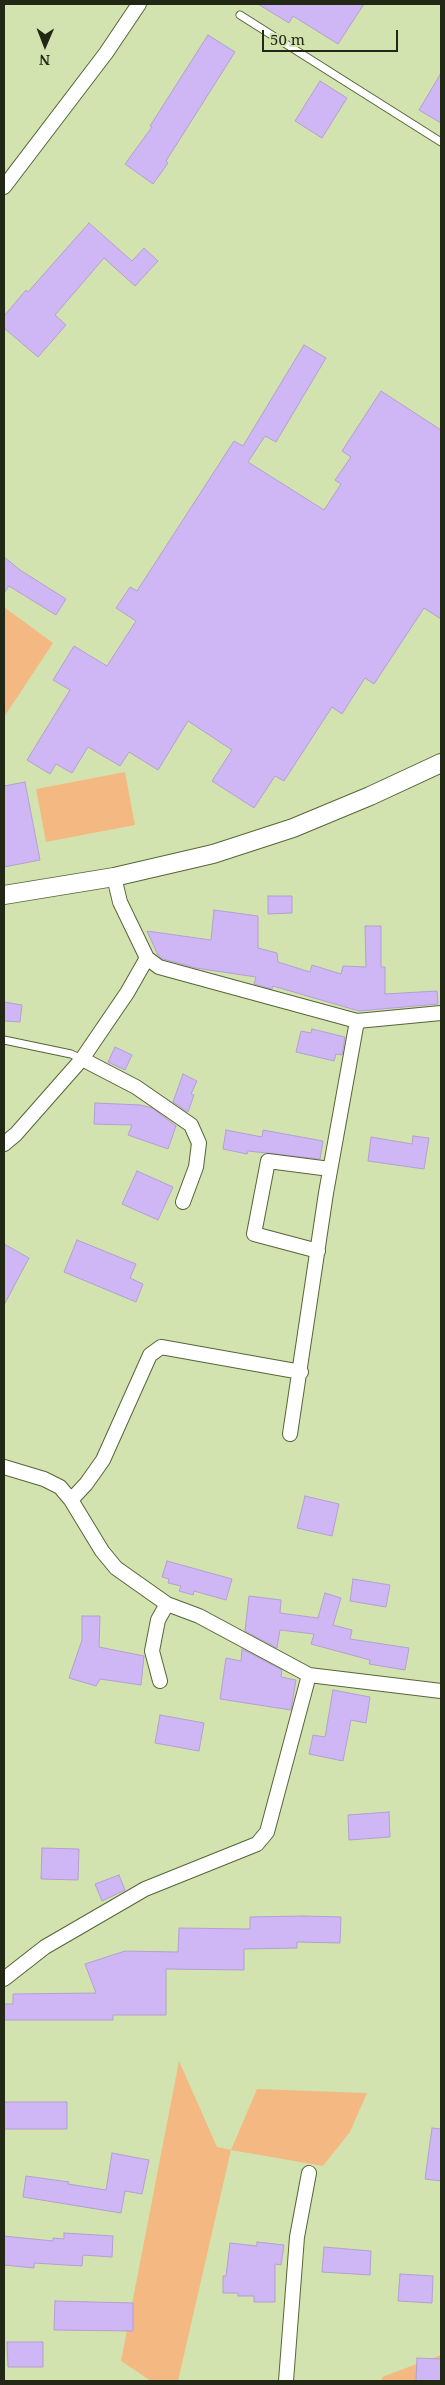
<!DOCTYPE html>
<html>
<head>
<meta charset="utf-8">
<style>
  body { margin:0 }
  #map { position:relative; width:445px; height:2385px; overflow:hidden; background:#d2e3b0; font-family:"Noto Serif",serif }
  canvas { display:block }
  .frame { position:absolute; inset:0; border:5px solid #222815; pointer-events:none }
  .north { position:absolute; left:20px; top:20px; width:50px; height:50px; -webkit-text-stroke:4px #d2e3b0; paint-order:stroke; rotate:181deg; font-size:14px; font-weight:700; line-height:20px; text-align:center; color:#222815 }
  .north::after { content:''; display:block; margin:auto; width:18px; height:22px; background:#222815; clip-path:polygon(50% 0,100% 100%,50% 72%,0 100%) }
  .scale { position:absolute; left:262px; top:30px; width:136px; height:22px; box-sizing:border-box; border:2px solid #222815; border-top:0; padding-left:6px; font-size:15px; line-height:18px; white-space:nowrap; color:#222815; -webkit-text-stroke:4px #d2e3b0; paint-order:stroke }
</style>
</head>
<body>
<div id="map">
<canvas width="445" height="2385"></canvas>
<div class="frame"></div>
<div class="north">N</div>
<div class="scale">50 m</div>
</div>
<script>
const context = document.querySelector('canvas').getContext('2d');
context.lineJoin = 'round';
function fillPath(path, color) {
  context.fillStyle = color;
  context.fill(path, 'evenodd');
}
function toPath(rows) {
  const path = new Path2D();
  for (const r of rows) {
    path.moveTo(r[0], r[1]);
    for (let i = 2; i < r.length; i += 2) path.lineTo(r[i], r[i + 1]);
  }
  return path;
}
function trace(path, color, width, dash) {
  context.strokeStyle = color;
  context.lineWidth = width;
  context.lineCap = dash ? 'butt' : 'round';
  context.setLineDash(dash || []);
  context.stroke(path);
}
const green = toPath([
  [4,607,53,643,4,717],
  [125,772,135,825,46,842,36,789],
  [179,2061,217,2147,231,2150,257,2089,367,2093,350,2132,323,2166,231,2150,178,2381,151,2381,121,2361],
  [441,2355,441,2381,382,2381,382,2377]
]);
const building = toPath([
  [258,4,364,4,338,44,293,16,289,23,258,4],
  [208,35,235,52,166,161,168,163,153,184,125,164,152,127,150,126,208,35],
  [441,73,441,123,419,110,441,73],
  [320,81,347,98,322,138,295,121,320,81],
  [89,223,132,261,144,248,158,261,135,286,104,258,55,315,66,325,38,357,4,328,4,316,26,290,28,292,89,223],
  [304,345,326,358,276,442,265,436,248,462,324,510,341,484,335,480,351,457,342,451,381,391,441,430,441,619,424,608,374,684,365,678,342,714,332,707,284,781,275,776,254,808,212,781,232,750,188,721,158,770,129,752,120,766,88,747,72,773,56,764,50,774,27,760,70,690,53,680,74,646,107,666,136,621,116,608,130,587,137,591,234,441,243,446,304,345],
  [4,557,20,570,66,599,56,615,9,586,4,593,4,557],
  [25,782,40,860,4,867,4,786,25,782],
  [268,896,292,896,292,913,268,914,268,896],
  [214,910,258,916,258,948,277,953,278,962,310,972,312,965,341,974,343,966,366,967,365,926,381,926,381,967,385,967,385,994,437,991,438,1004,359,1011,273,986,272,989,254,984,256,977,196,968,163,959,158,955,147,931,211,940,214,910],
  [4,1002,22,1005,20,1022,4,1021,4,1002],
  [312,1029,345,1037,342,1055,336,1054,334,1061,296,1052,301,1031,311,1033,312,1029],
  [115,1047,132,1055,125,1070,108,1062,115,1047],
  [183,1074,197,1081,191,1094,194,1095,188,1112,173,1102,183,1074],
  [95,1103,141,1105,152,1108,176,1126,168,1149,128,1135,132,1125,94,1124,95,1103],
  [226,1130,262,1137,263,1130,323,1141,320,1159,248,1151,247,1154,223,1149,226,1130],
  [413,1136,429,1138,424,1169,368,1161,371,1137,412,1144,413,1136],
  [137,1171,173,1187,158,1220,122,1204,137,1171],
  [77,1240,136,1264,130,1278,143,1284,136,1302,64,1272,77,1240],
  [4,1244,29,1258,4,1305,4,1244],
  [305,1496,339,1504,332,1536,297,1528,305,1496],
  [167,1561,232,1579,226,1600,194,1591,193,1595,179,1591,181,1586,168,1583,169,1579,162,1577,167,1561],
  [353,1579,390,1585,386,1607,350,1601,353,1579],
  [325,1593,341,1598,333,1625,352,1630,350,1639,409,1648,405,1670,369,1664,370,1660,311,1644,314,1634,280,1630,277,1648,245,1631,249,1596,281,1600,280,1613,318,1618,325,1593],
  [82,1616,100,1616,99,1647,144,1656,141,1685,100,1679,96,1686,69,1678,82,1640,82,1616],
  [242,1649,282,1670,281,1677,296,1680,291,1710,220,1699,226,1658,241,1661,242,1649],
  [333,1690,370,1697,366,1723,351,1720,343,1761,309,1754,313,1735,325,1737,333,1690],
  [160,1715,204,1723,199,1751,155,1743,160,1715],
  [389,1812,390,1837,349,1840,348,1815,389,1812],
  [42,1848,79,1849,78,1880,41,1879,42,1848],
  [119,1875,125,1890,102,1901,95,1884,119,1875],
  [304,1916,341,1917,340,1943,297,1942,297,1948,244,1949,244,1970,166,1969,166,2015,113,2015,113,2020,4,2020,4,2004,13,2004,13,1994,96,1993,85,1964,125,1951,178,1952,179,1928,250,1929,250,1917,304,1916],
  [4,2102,67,2102,67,2129,4,2129,4,2102],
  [432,2128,441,2129,441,2181,425,2179,432,2128],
  [112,2153,149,2160,142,2194,125,2191,121,2213,23,2197,26,2176,69,2182,68,2184,106,2190,112,2153],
  [64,2233,113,2236,112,2257,83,2255,82,2266,34,2263,34,2268,4,2265,4,2236,53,2241,53,2238,64,2239,64,2233],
  [257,2242,284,2245,281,2265,275,2264,275,2302,254,2302,254,2296,238,2296,238,2293,223,2293,223,2276,226,2276,230,2243,257,2246,257,2242],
  [324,2247,371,2251,370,2275,322,2272,324,2247],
  [400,2274,433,2276,432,2303,398,2301,400,2274],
  [55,2301,133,2303,133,2331,54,2330,55,2301],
  [7,2342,43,2342,43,2367,8,2367,7,2342],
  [417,2358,441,2359,441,2381,416,2381,417,2358]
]);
const service = toPath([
  [240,15,441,142],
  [4,1040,71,1054,82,1059]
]);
const minor = toPath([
  [4,187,106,53,139,4],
  [114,877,120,902,147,958,159,967,357,1021,441,1013],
  [82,1059,136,1087,191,1125,199,1143,196,1167,183,1202],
  [4,1144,16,1134,82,1059,127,993,147,958],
  [318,1251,254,1234,268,1161,330,1169],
  [290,1434,326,1193,357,1021],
  [4,1467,44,1479,60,1487,71,1500,102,1551,116,1568,167,1604,199,1616,309,1675,441,1691],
  [71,1500,86,1484,103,1460,150,1355,161,1347,301,1372],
  [160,1681,152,1651,158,1620,167,1604],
  [4,1979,45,1947,145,1889,257,1844,267,1832,309,1675],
  [286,2381,297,2237,309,2173]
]);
const tertiary = toPath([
  [4,895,114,877,213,854,293,828,370,796,441,763]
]);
fillPath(green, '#f4b982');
fillPath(building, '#cfb6f5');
trace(building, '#b3a0d0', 1);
trace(service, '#576537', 9);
trace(minor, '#576537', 16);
trace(tertiary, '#576537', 20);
trace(service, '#fff', 7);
trace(minor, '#fff', 14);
trace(tertiary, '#fff', 18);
</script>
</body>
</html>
